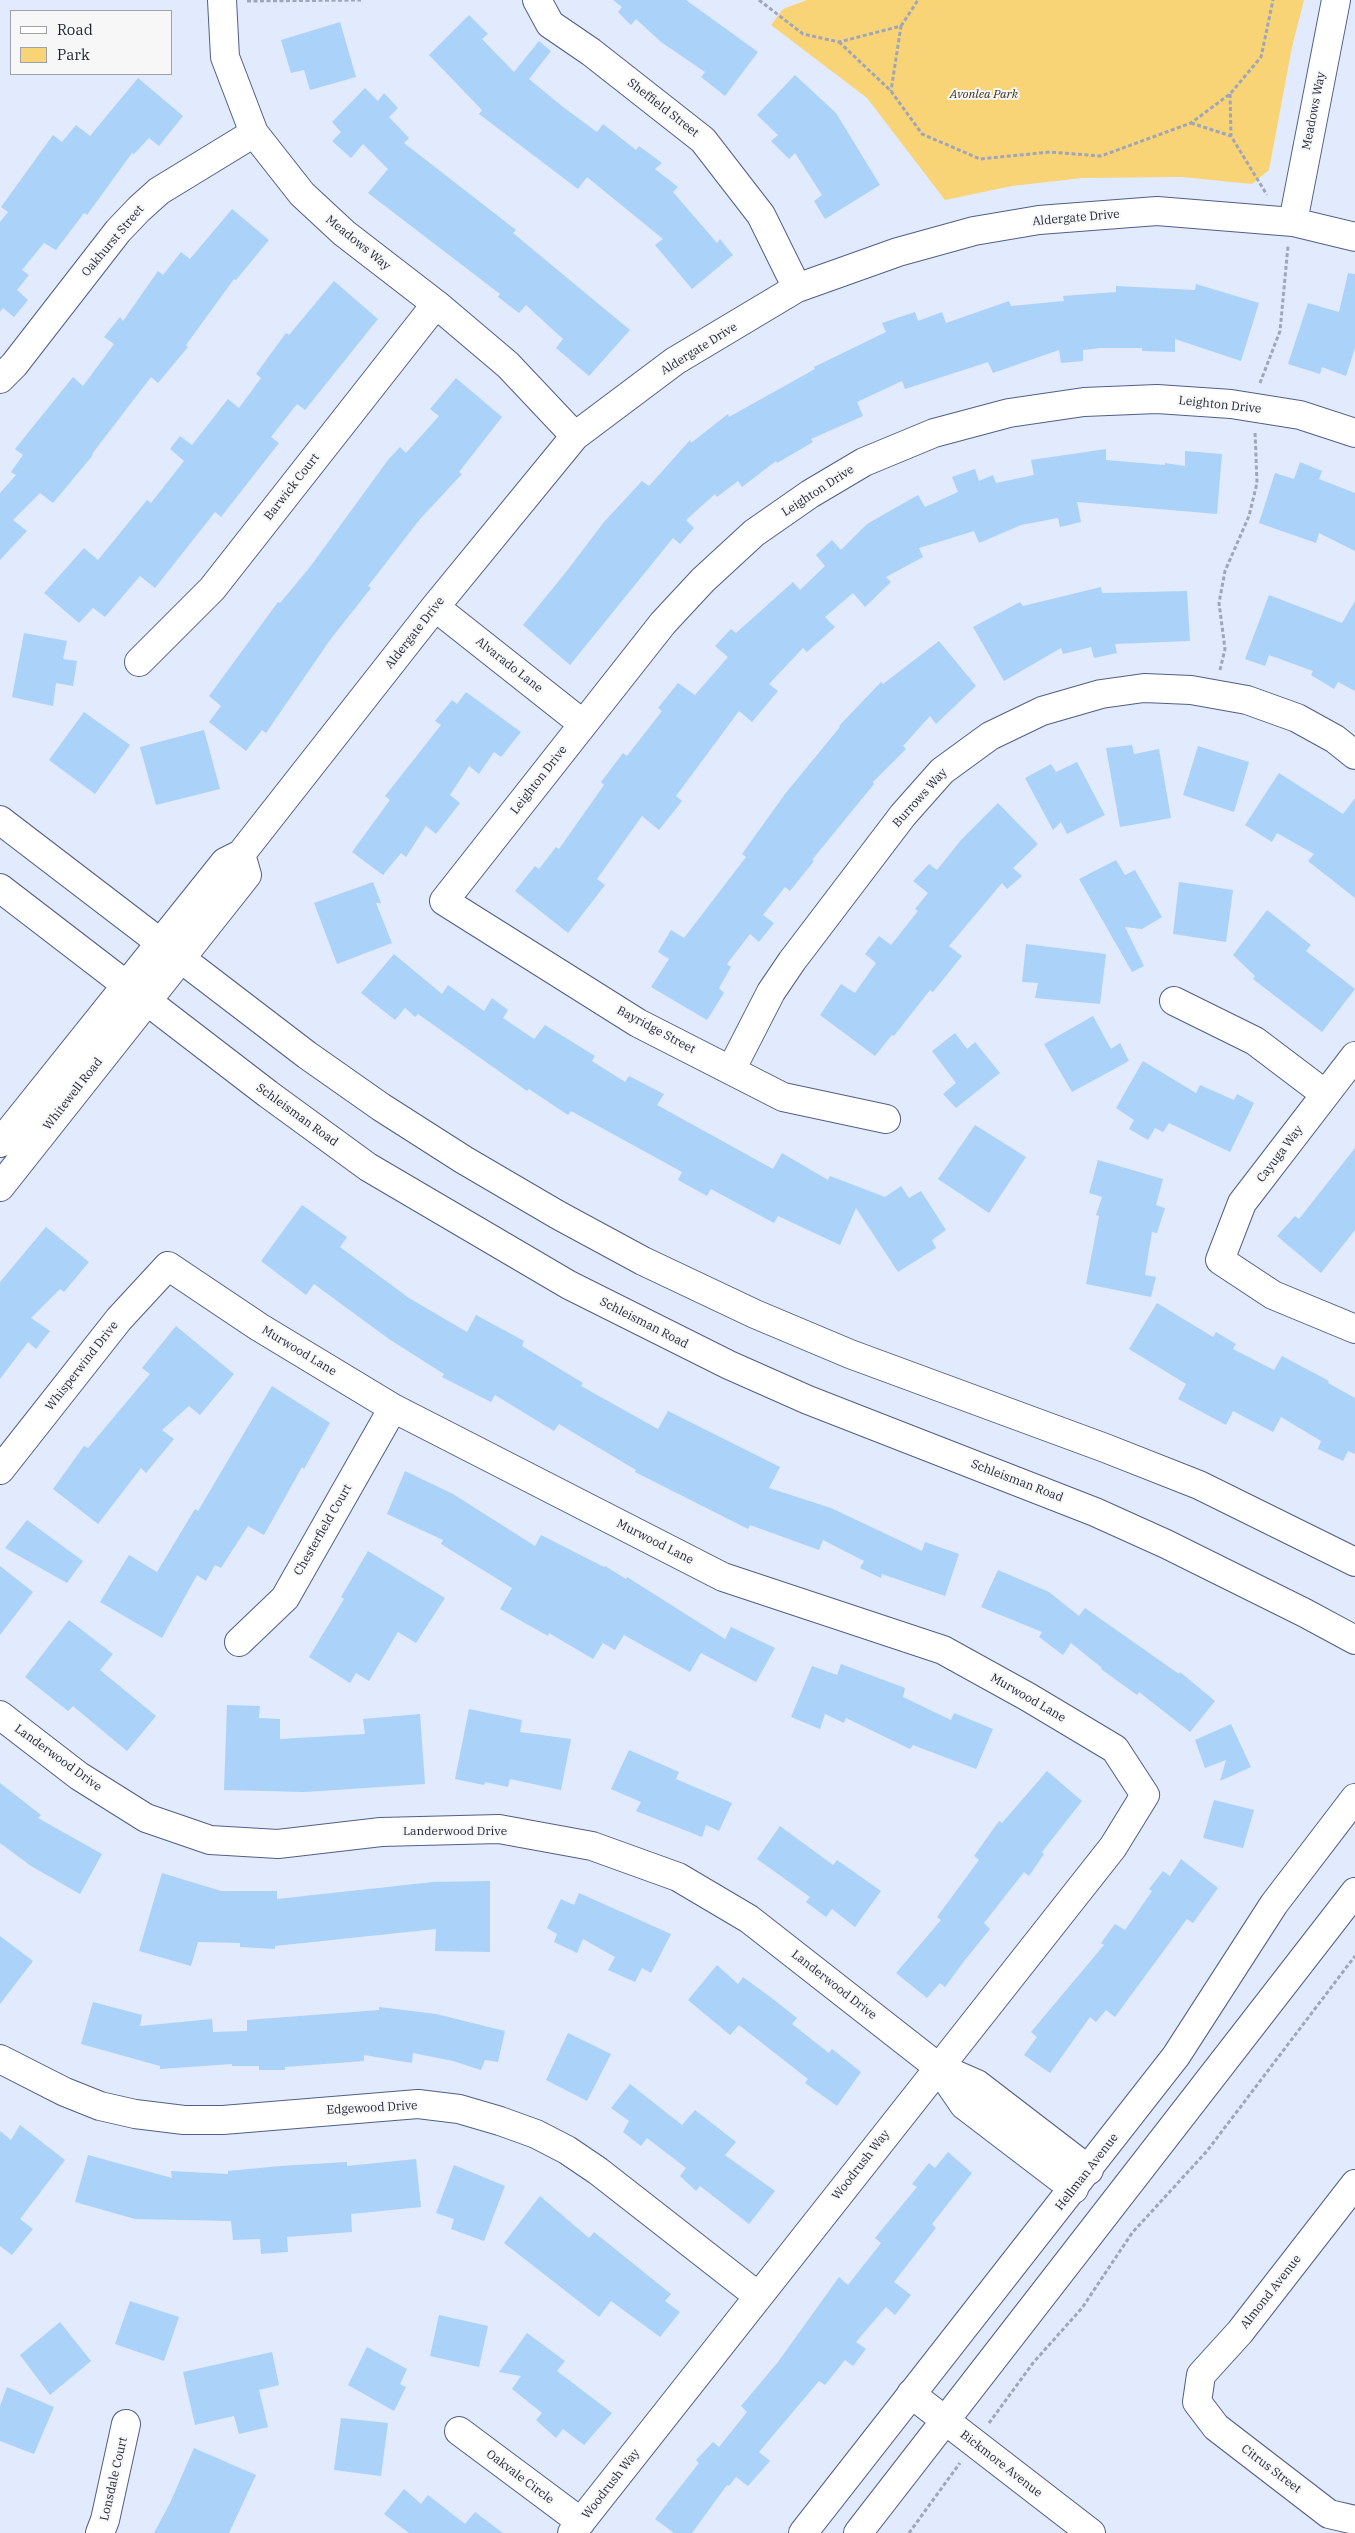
<!DOCTYPE html>
<html>
<head>
<meta charset="utf-8">
<style>
  body { margin:0 }
  #map { position:relative; width:1355px; height:2533px; overflow:hidden; background:#e2eafd; font-family:"IBM Plex Serif",serif }
  canvas { display:block }
  .legend { position:absolute; left:10px; top:10px; width:162px; height:65px; box-sizing:border-box; background:#f7f7f7; border:1px solid #a0a2a9; margin:0; padding:6px 9px; list-style:none; font-size:15px; color:#1d2335 }
  .legend li { display:flex; align-items:center; gap:10px; height:25px }
  .legend b { width:25px; border:1px solid #a0a2a9 }
</style>
</head>
<body>
<div id="map">
<canvas width="1355" height="2533"></canvas>
<ul class="legend">
<li><b style="height:6px;background:#fff"></b>Road</li>
<li><b style="height:14px;background:#f8d476"></b>Park</li>
</ul>
</div>
<script>
const context = document.querySelector('canvas').getContext('2d');
context.lineJoin = 'round';
function fillPath(path, color) {
  context.fillStyle = color;
  context.fill(path, 'evenodd');
}
function toPath(rows) {
  const path = new Path2D();
  for (const r of rows) {
    path.moveTo(r[0], r[1]);
    for (let i = 2; i < r.length; i += 2) path.lineTo(r[i], r[i + 1]);
  }
  return path;
}
function trace(path, color, width, dash) {
  context.strokeStyle = color;
  context.lineWidth = width;
  context.lineCap = dash ? 'butt' : 'round';
  context.setLineDash(dash || []);
  context.stroke(path);
}
function write(font, color, halo, rows, align = 'center') {
  context.font = font + ' "IBM Plex Serif",serif';
  context.lineWidth = 4;
  context.setLineDash([]);
  context.textBaseline = 'middle';
  context.strokeStyle = halo;
  context.fillStyle = color;
  for (const [text, x, y, turn = 0] of rows) {
    context.save();
    context.translate(x, y);
    context.rotate((+turn || 0) * Math.PI / 180);
    context.textAlign = isNaN(turn) ? turn : align;
    if (halo) context.strokeText(text, 0, 0);
    context.fillText(text, 0, 0);
    context.restore();
  }
}
const green = toPath([
  [807,0,1304,0,1292,47,1269,170,1252,184,1182,177,1082,178,1012,186,945,200,867,98,771,25,783,9]
]);
const building = toPath([
  [613,0,686,0,758,52,725,96,701,77,705,72,661,42,636,19,631,25,618,12,622,7],
  [469,15,488,34,482,39,514,72,539,41,551,51,529,79,563,107,597,132,603,124,636,150,639,146,662,163,655,169,678,187,673,192,717,243,720,239,733,255,692,289,655,245,663,239,587,177,578,189,479,114,482,110,429,55],
  [340,22,356,77,310,90,304,70,291,73,281,40],
  [795,75,836,113,880,185,825,219,814,201,822,195,795,153,789,159,771,141,778,135,757,115],
  [138,78,183,116,159,146,149,138,134,154,132,153,87,215,84,213,56,250,44,243,22,270,29,275,17,290,28,300,14,317,3,308,0,312,0,222,8,212,1,207,53,135,62,142,76,125,90,136],
  [365,88,378,101,384,93,398,108,389,117,409,138,404,143,516,230,513,233,630,330,589,376,556,348,563,339,526,305,519,313,498,297,500,294,368,193,388,169,363,144,351,158,332,141,341,132,332,122],
  [232,209,269,240,236,280,234,279,186,345,188,347,158,383,151,377,92,454,93,455,53,503,40,493,13,520,27,531,0,560,0,493,16,475,11,472,23,455,15,449,73,377,83,386,114,344,104,337,120,317,123,321,158,271,163,275,181,252,190,259],
  [1348,273,1355,274,1355,348,1346,376,1322,367,1320,374,1288,364,1308,303,1339,312],
  [334,281,378,319,305,410,297,404,271,437,279,443,221,517,215,512,155,588,140,576,105,617,93,608,79,623,44,593,84,548,98,560,147,500,151,503,184,461,170,449,180,436,192,445,228,399,239,408,261,378,256,374,286,333,289,335],
  [1196,284,1259,303,1241,361,1175,339,1175,352,1142,351,1142,348,1101,348,1083,350,1083,361,1061,363,1059,350,993,373,988,362,905,389,902,381,857,402,863,416,811,439,813,442,777,463,776,461,742,487,738,481,717,497,715,494,686,520,694,528,680,544,673,538,570,665,523,625,566,572,604,522,642,481,649,486,690,440,691,443,728,414,729,417,815,369,814,367,886,332,882,323,915,312,918,321,942,312,946,323,1009,301,1011,306,1064,301,1063,296,1116,292,1116,286,1195,290],
  [456,378,502,417,459,472,462,474,420,519,368,586,371,588,330,640,266,733,262,730,246,751,209,722,221,706,209,696,278,602,280,603,310,567,388,460,400,447,406,453,439,416,430,409],
  [1106,449,1106,460,1165,465,1165,463,1185,466,1185,451,1222,454,1217,514,1077,502,1081,522,1060,527,1058,518,1021,525,979,543,974,531,919,548,923,557,886,577,891,582,865,607,853,593,825,617,835,627,807,652,803,648,769,684,778,691,752,722,739,711,676,796,682,801,659,830,642,816,597,879,605,885,568,933,515,891,535,866,539,869,556,847,559,849,604,785,601,782,623,753,627,756,662,711,658,708,678,683,695,695,728,657,715,646,731,629,736,633,793,582,800,590,825,566,816,555,832,540,841,550,867,524,918,495,925,507,958,492,952,477,975,469,979,481,993,475,996,483,1034,475,1031,460],
  [1300,462,1322,471,1319,479,1355,493,1355,551,1319,533,1316,543,1259,523,1275,473,1294,479],
  [1101,587,1102,593,1187,591,1190,641,1115,644,1117,653,1094,658,1091,647,1063,654,1061,648,1004,681,973,627,1020,602,1023,606],
  [1269,595,1342,623,1355,601,1355,691,1338,682,1334,689,1311,675,1313,671,1269,655,1265,666,1245,659],
  [24,633,67,641,63,659,77,661,73,686,56,683,53,706,12,697],
  [939,641,976,686,936,724,930,716,903,746,906,749,873,782,874,784,812,860,814,861,790,891,785,887,763,915,774,923,759,942,750,934,727,964,731,967,719,988,724,993,707,1020,651,987,669,959,658,952,671,930,684,938,746,857,742,854,785,794,840,727,839,726,881,682,883,684],
  [466,692,521,732,501,757,494,752,479,774,469,766,450,795,460,803,436,834,426,826,406,857,401,853,383,875,352,852,390,800,385,796,441,725,435,721,452,700,457,704],
  [84,712,130,745,95,794,49,760],
  [204,730,220,789,156,805,140,747],
  [1132,745,1134,754,1159,749,1171,818,1120,827,1106,748],
  [1198,746,1249,762,1234,812,1183,795],
  [1077,762,1105,815,1067,834,1061,822,1053,830,1025,778,1051,764,1056,772],
  [1279,773,1343,814,1355,798,1355,898,1308,861,1314,854,1277,833,1272,842,1245,825],
  [998,803,1038,844,1013,868,1022,876,1007,889,1002,883,949,946,962,956,933,992,930,990,894,1036,892,1035,875,1056,820,1015,841,984,855,993,876,963,865,954,879,936,891,945,918,911,915,909,928,893,913,881,929,864,937,870,961,840],
  [1116,860,1125,875,1135,870,1162,917,1142,929,1125,927,1144,966,1132,972,1079,879],
  [373,882,381,903,376,903,392,943,337,964,314,903],
  [1179,882,1233,890,1226,942,1173,934],
  [1267,910,1311,945,1306,951,1355,989,1322,1032,1253,979,1255,976,1233,955],
  [1026,944,1106,954,1100,1004,1035,998,1038,983,1022,982],
  [394,954,442,994,448,985,484,1011,492,998,508,1010,503,1018,534,1039,545,1025,595,1056,592,1061,625,1082,629,1076,664,1094,657,1105,773,1169,782,1153,828,1180,830,1176,885,1197,901,1186,909,1198,921,1191,946,1230,932,1240,936,1248,898,1272,856,1208,840,1245,778,1216,774,1223,711,1189,707,1196,678,1180,682,1172,571,1111,568,1115,529,1089,527,1091,418,1014,415,1017,405,1008,395,1020,361,993],
  [1093,1016,1111,1049,1120,1043,1129,1061,1072,1092,1044,1044],
  [955,1033,967,1049,975,1042,1000,1073,956,1108,943,1094,956,1083,932,1051],
  [1143,1061,1196,1093,1200,1085,1234,1100,1237,1094,1254,1103,1230,1152,1169,1123,1163,1132,1155,1128,1148,1140,1129,1129,1134,1120,1116,1108],
  [975,1125,1026,1157,989,1213,938,1179],
  [1355,1148,1355,1230,1321,1273,1277,1236,1295,1216,1299,1219],
  [1098,1160,1163,1179,1156,1205,1165,1208,1157,1233,1152,1232,1145,1275,1156,1277,1151,1297,1086,1284,1099,1216,1096,1215,1102,1197,1089,1193],
  [302,1205,347,1237,340,1247,409,1298,467,1332,476,1315,524,1341,522,1346,583,1383,581,1386,658,1429,668,1411,780,1467,769,1488,831,1508,922,1551,925,1542,959,1554,945,1596,882,1574,881,1578,860,1568,864,1561,823,1540,819,1550,750,1525,748,1529,635,1472,636,1470,559,1424,554,1431,495,1395,491,1402,442,1377,444,1374,389,1339,314,1284,306,1295,261,1261],
  [46,1227,89,1262,64,1292,60,1289,31,1318,50,1331,36,1349,28,1342,0,1379,0,1282],
  [1157,1303,1213,1337,1216,1332,1236,1344,1233,1349,1274,1370,1282,1356,1329,1381,1328,1383,1355,1398,1355,1454,1348,1451,1343,1461,1318,1449,1321,1441,1281,1417,1273,1432,1233,1411,1226,1425,1178,1399,1186,1384,1129,1349],
  [176,1326,234,1374,200,1415,189,1406,162,1430,174,1439,146,1473,141,1468,98,1524,53,1489,84,1446,88,1448,150,1374,142,1368],
  [272,1386,330,1423,304,1469,302,1467,264,1535,248,1526,221,1568,215,1565,206,1581,197,1575,162,1638,100,1602,129,1555,157,1572,195,1509,198,1511],
  [405,1471,453,1494,535,1546,541,1535,604,1567,605,1566,626,1579,627,1577,725,1639,731,1627,775,1648,756,1682,701,1653,690,1672,624,1635,615,1650,603,1643,593,1659,549,1633,548,1636,500,1609,512,1588,441,1544,443,1540,387,1514],
  [27,1520,83,1561,67,1583,5,1548],
  [368,1551,445,1598,416,1643,398,1632,369,1681,356,1673,350,1683,309,1657,344,1599,341,1597],
  [0,1566,33,1592,0,1635],
  [998,1570,1049,1592,1079,1616,1085,1608,1179,1674,1180,1672,1215,1701,1190,1732,1139,1692,1137,1695,1101,1669,1102,1668,1071,1643,1063,1655,1039,1637,1042,1632,981,1607],
  [69,1620,113,1654,100,1670,156,1716,127,1751,73,1706,68,1711,25,1677],
  [841,1664,905,1688,903,1697,951,1720,954,1713,993,1729,976,1769,913,1745,910,1749,846,1718,844,1723,825,1714,820,1729,791,1717,812,1666,837,1675],
  [227,1705,260,1706,259,1718,280,1719,280,1739,365,1734,363,1719,420,1714,425,1784,305,1792,224,1790],
  [469,1709,522,1720,520,1732,571,1739,561,1790,510,1779,508,1787,485,1782,484,1785,455,1779],
  [1231,1724,1251,1767,1220,1781,1226,1760,1205,1768,1195,1740],
  [629,1750,679,1772,676,1779,732,1803,719,1831,706,1825,702,1837,636,1811,641,1802,611,1789],
  [1047,1771,1082,1801,1042,1852,1044,1854,1029,1876,1024,1872,984,1923,990,1929,965,1960,945,1987,940,1983,927,1998,896,1973,941,1920,937,1917,979,1860,974,1856,999,1821,1002,1823],
  [0,1783,41,1815,38,1818,102,1854,80,1894,31,1866,0,1843],
  [1214,1800,1254,1810,1243,1848,1203,1838],
  [780,1826,833,1865,837,1860,881,1891,855,1927,832,1909,826,1917,806,1902,810,1897,757,1859],
  [1181,1859,1218,1888,1193,1923,1187,1919,1115,2017,1106,2010,1096,2022,1090,2017,1050,2073,1024,2055,1037,2037,1031,2032,1104,1945,1101,1943,1115,1924,1125,1930,1152,1891,1149,1889,1163,1871,1170,1876],
  [162,1873,221,1891,277,1891,277,1899,433,1882,490,1881,490,1952,435,1951,436,1929,275,1946,275,1949,240,1947,240,1943,198,1942,191,1966,139,1951],
  [579,1893,671,1934,651,1973,642,1968,635,1982,608,1970,615,1957,583,1939,577,1953,554,1942,557,1934,547,1928,561,1899,574,1905],
  [0,1936,33,1961,0,2004],
  [717,1965,738,1984,743,1977,773,1999,797,2018,792,2024,829,2053,832,2049,861,2072,837,2106,805,2083,808,2079,739,2025,730,2035,688,2000],
  [93,2002,142,2015,140,2026,212,2019,213,2032,247,2031,247,2020,379,2010,379,2007,436,2014,505,2031,498,2062,485,2060,481,2070,453,2061,413,2053,412,2063,364,2055,364,2061,285,2067,285,2070,259,2070,259,2066,232,2066,232,2064,160,2069,160,2066,81,2044],
  [568,2033,611,2054,587,2101,546,2080],
  [630,2084,682,2125,695,2110,736,2142,725,2155,775,2191,749,2224,700,2186,696,2191,680,2176,686,2168,647,2138,641,2146,623,2132,629,2121,611,2108],
  [20,2125,65,2160,20,2219,33,2229,12,2255,0,2246,0,2131,11,2140],
  [948,2152,972,2173,932,2224,936,2228,894,2282,911,2295,895,2315,886,2307,856,2342,866,2349,853,2366,845,2360,825,2385,819,2381,759,2452,770,2461,748,2486,736,2477,729,2486,727,2485,692,2533,674,2533,655,2519,699,2463,696,2460,713,2442,719,2447,747,2412,741,2406,778,2362,839,2277,848,2285,881,2243,875,2238,917,2187,912,2184,929,2163,935,2168],
  [88,2155,172,2178,171,2171,228,2174,228,2171,280,2166,347,2162,347,2166,416,2159,421,2207,351,2214,352,2232,287,2237,288,2252,261,2254,260,2239,233,2240,231,2221,135,2219,75,2202],
  [454,2165,505,2186,484,2241,451,2229,454,2219,436,2213],
  [540,2196,589,2238,594,2232,671,2294,665,2301,680,2312,660,2337,611,2301,599,2317,504,2243],
  [130,2301,179,2317,164,2361,115,2344],
  [439,2315,488,2326,479,2367,430,2356],
  [60,2322,91,2361,50,2395,20,2355],
  [527,2333,565,2361,557,2371,612,2413,584,2445,563,2429,556,2438,536,2420,542,2413,512,2389,521,2376,499,2372],
  [367,2347,407,2369,400,2384,406,2387,394,2411,348,2385],
  [272,2352,279,2385,259,2390,268,2427,239,2434,234,2416,195,2425,183,2372],
  [7,2387,54,2407,34,2454,0,2441,0,2406],
  [341,2418,388,2423,381,2476,334,2470],
  [194,2448,256,2475,229,2533,154,2533,170,2503],
  [404,2489,421,2504,428,2495,465,2524,475,2512,503,2533,409,2533,384,2514]
]);
const path = toPath([
  [759,0,803,34,839,42,901,26,891,91],
  [247,1,361,0],
  [901,26,918,0],
  [839,42,891,91,922,134,980,159,1050,152,1101,156,1191,123,1230,94,1261,57,1273,0],
  [1230,94,1231,136],
  [1191,123,1231,136,1267,195],
  [1260,383,1280,331,1288,246],
  [1220,670,1225,649,1219,603,1225,571,1249,516,1257,483,1255,431],
  [989,2423,1033,2363,1082,2308,1132,2233,1207,2151,1355,1956],
  [909,2533,960,2463]
]);
const minor = toPath([
  [222,0,225,57,254,133,302,194,344,233,436,304,508,365,575,436],
  [537,0,550,24,591,52,703,140,761,215,797,288],
  [1293,222,1336,0],
  [0,379,14,365,118,231,139,209,159,191,254,133],
  [435,607,583,724],
  [139,662,212,589,436,304],
  [1174,1001,1255,1041,1325,1094],
  [1355,1056,1242,1203,1220,1260,1273,1295,1355,1329],
  [731,1070,771,992,792,961,903,815,942,771,990,736,1042,711,1101,694,1144,688,1191,690,1247,700,1297,718,1335,739,1355,755],
  [886,1119,783,1097,638,1023,444,901,663,623,703,580,754,533,810,494,864,462,934,433,1009,413,1084,402,1157,399,1231,404,1300,415,1355,433],
  [0,1143,225,862,241,854,435,607,575,436,675,361,797,288,898,252,974,231,1039,220,1157,211,1293,222,1355,237],
  [0,1187,247,875,241,854],
  [0,1470,119,1319,168,1266,259,1327,393,1408,723,1577,943,1650,1028,1697,1115,1749,1145,1795,1113,1847,572,2533],
  [239,1642,285,1598,393,1408],
  [0,1715,79,1776,146,1818,210,1840,278,1844,381,1832,499,1829,592,1846,678,1877,749,1919,938,2067,977,2084,1089,2170],
  [0,2059,65,2092,100,2106,135,2114,184,2120,223,2120,418,2104,459,2109,500,2121,536,2134,567,2150,598,2171,758,2296],
  [938,2067,964,2105,1074,2189],
  [1355,2184,1240,2332,1201,2375,1197,2402,1216,2427,1329,2514,1355,2520],
  [911,2394,1091,2533],
  [459,2431,581,2522],
  [100,2533,105,2520,126,2424]
]);
const major = toPath([
  [0,820,307,1055,381,1107,464,1160,558,1215,643,1261,755,1314,850,1354,1105,1448,1199,1485,1355,1562],
  [0,888,268,1094,368,1167,569,1285,729,1365,808,1400,1095,1512,1166,1544,1305,1613,1355,1640],
  [803,2533,1176,2056,1274,1904,1355,1798],
  [858,2533,1355,1892]
]);
const parkNames = [
  ["Avonlea Park",984,95]
];
const streetNames = [
  ["Sheffield Street",663,108,38],
  ["Meadows Way",1314,111,-79],
  ["Aldergate Drive",1076,218,-5],
  ["Oakhurst Street",113,241,-50],
  ["Meadows Way",358,243,39],
  ["Aldergate Drive",699,349,-32],
  ["Leighton Drive",1220,405,6],
  ["Barwick Court",292,487,-52],
  ["Leighton Drive",818,491,-33],
  ["Aldergate Drive",415,633,-52],
  ["Alvarado Lane",509,665,38],
  ["Leighton Drive",539,780,-52],
  ["Burrows Way",920,798,-48],
  ["Bayridge Street",656,1030,28],
  ["Whitewell Road",73,1094,-52],
  ["Schleisman Road",297,1115,36],
  ["Cayuga Way",1280,1154,-53],
  ["Schleisman Road",644,1323,27],
  ["Murwood Lane",299,1351,31],
  ["Whisperwind Drive",82,1366,-52],
  ["Schleisman Road",1017,1481,21],
  ["Chesterfield Court",323,1530,-60],
  ["Murwood Lane",655,1542,27],
  ["Murwood Lane",1028,1698,30],
  ["Landerwood Drive",58,1758,36],
  ["Landerwood Drive",455,1832],
  ["Landerwood Drive",834,1985,38],
  ["Edgewood Drive",372,2108,-3],
  ["Woodrush Way",861,2165,-52],
  ["Hellman Avenue",1087,2172,-52],
  ["Almond Avenue",1271,2292,-52],
  ["Bickmore Avenue",1001,2464,38],
  ["Citrus Street",1271,2469,37],
  ["Oakvale Circle",520,2477,37],
  ["Lonsdale Court",114,2479,-77],
  ["Woodrush Way",611,2484,-52]
];
fillPath(green, '#f8d476');
fillPath(building, '#abd2f9');
trace(minor, '#515f88', 30);
trace(major, '#515f88', 30);
trace(path, '#9fa6b9', 3, [4, 2.5]);
trace(minor, '#fff', 28);
trace(major, '#fff', 28);
write('italic 12px', '#3c331c', '#f7f7f7', parkNames);
write('12px', '#1d2335', '#f7f7f7', streetNames);
</script>
</body>
</html>
